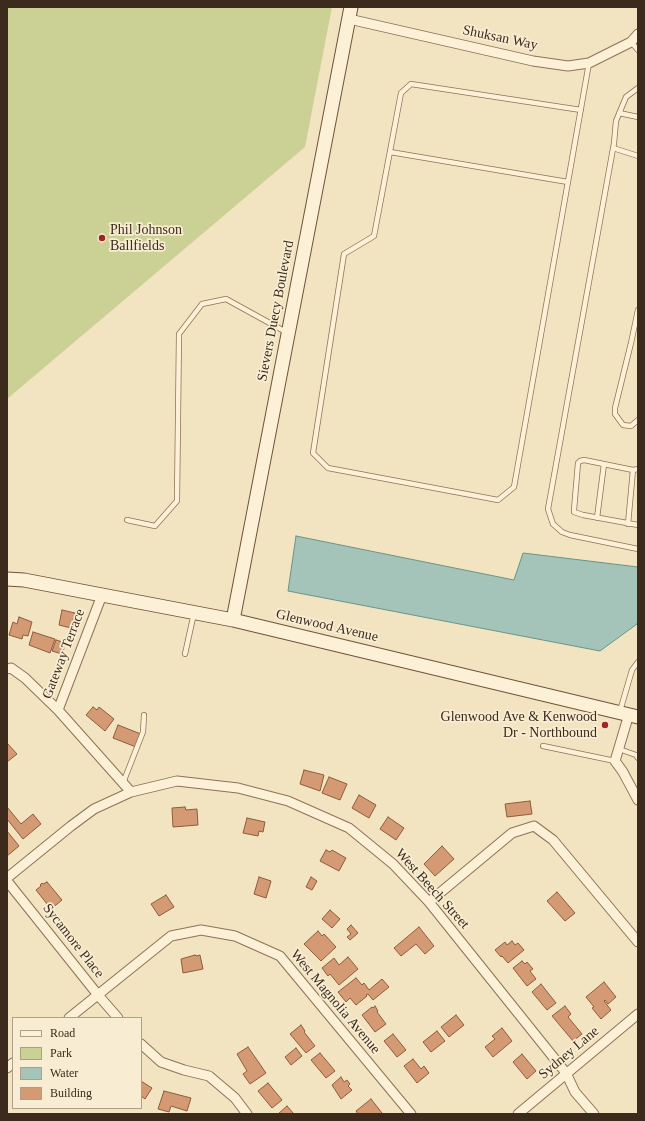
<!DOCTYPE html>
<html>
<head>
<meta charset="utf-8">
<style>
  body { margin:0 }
  #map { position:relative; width:645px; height:1121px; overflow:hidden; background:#f2e3c1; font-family:Georgia,serif }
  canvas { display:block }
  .frame { position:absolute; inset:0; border:8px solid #3c2b1d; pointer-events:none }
  .legend { position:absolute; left:12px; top:1017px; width:130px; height:92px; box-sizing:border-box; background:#f8edd2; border:1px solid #ad9f8a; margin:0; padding:5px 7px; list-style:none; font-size:12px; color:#3c2b1d }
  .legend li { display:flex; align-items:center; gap:8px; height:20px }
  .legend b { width:20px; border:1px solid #ad9f8a }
</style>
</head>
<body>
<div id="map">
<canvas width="645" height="1121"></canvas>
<div class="frame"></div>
<ul class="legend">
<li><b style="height:5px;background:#fcf0d6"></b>Road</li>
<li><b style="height:11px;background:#cbd194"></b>Park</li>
<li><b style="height:11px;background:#a4c4ba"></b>Water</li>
<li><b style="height:11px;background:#d39a74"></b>Building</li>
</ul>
</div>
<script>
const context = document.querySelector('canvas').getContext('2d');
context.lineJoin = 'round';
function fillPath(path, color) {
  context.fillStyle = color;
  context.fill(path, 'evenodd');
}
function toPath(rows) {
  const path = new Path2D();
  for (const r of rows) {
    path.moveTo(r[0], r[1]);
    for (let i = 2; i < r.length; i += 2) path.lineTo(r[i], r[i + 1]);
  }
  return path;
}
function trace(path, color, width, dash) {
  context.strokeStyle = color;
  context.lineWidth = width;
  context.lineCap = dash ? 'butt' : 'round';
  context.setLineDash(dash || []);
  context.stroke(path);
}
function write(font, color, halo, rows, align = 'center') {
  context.font = font + ' Georgia,serif';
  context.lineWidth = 3.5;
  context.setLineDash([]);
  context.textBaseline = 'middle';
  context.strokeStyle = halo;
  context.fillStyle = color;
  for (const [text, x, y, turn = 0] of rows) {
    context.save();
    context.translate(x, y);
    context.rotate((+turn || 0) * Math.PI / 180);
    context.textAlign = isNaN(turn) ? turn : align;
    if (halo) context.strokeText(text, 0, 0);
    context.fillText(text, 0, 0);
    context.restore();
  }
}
const green = toPath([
  [7,7,332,7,305,147,7,399]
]);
const water = toPath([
  [296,536,514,580,523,553,638,567,638,619,637,624,600,651,288,591,296,536]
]);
const building = toPath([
  [62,610,75,613,71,628,59,625,62,610],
  [19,617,32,622,28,636,23,635,22,639,9,635,13,622,17,624,19,617],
  [33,632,55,639,50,653,29,645,33,632],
  [56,640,66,643,62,654,52,651,56,640],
  [93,707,97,710,99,707,114,719,105,731,86,715,93,707],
  [118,725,141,734,136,747,113,738,118,725],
  [7,743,17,754,7,762,7,743],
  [304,770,324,775,320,791,300,784,304,770],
  [329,777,347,784,340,800,322,793,329,777],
  [359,795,376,805,369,818,352,808,359,795],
  [530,801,532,814,507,817,505,804,530,801],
  [7,807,21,824,33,814,41,824,23,839,7,819,7,807],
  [185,807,186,810,197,809,198,825,173,827,172,808,185,807],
  [388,817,404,828,396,840,380,829,388,817],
  [247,818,265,822,263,832,259,831,258,836,243,833,247,818],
  [7,831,19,846,7,856,7,831],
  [442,846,454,859,435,876,424,864,442,846],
  [326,850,330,852,332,850,346,858,339,871,320,861,326,850],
  [259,877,271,881,266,898,254,894,259,877],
  [311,877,317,881,312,890,306,887,311,877],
  [47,882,62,900,51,909,36,890,41,886,40,885,42,883,43,884,47,882],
  [557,892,575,913,565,921,547,901,557,892],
  [166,895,174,907,159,916,151,904,166,895],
  [330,910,340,919,332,928,322,919,330,910],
  [351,925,358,933,350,940,347,937,351,934,347,929,351,925],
  [419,927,434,946,425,954,416,944,401,956,394,948,419,927],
  [318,931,322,936,324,934,336,947,321,961,304,944,318,931],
  [512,941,515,945,518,943,524,950,508,963,502,956,501,957,495,950,505,942,507,945,512,941],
  [195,955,196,956,200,955,203,969,183,973,181,959,195,955],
  [348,957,358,969,339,985,330,974,328,976,322,968,334,958,339,965,348,957],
  [522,961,525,964,527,962,533,969,530,971,536,979,527,986,513,968,522,961],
  [356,978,362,985,364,983,369,990,382,979,389,987,373,1000,368,994,366,995,367,996,356,1005,350,998,346,1002,338,992,356,978],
  [604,982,616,997,608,1004,605,1000,604,1001,611,1010,601,1019,592,1008,594,1007,586,997,604,982],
  [541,984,556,1003,547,1010,532,992,541,984],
  [375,1006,378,1011,377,1012,386,1024,375,1032,362,1015,372,1007,373,1008,375,1006],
  [565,1006,571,1014,568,1017,582,1034,573,1041,552,1016,565,1006],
  [456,1015,464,1025,449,1037,441,1027,456,1015],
  [301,1025,305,1031,304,1032,315,1046,306,1053,290,1034,301,1025],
  [502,1028,512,1041,493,1057,485,1047,495,1039,492,1036,502,1028],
  [437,1031,445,1041,431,1052,423,1042,437,1031],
  [393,1034,406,1050,397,1057,384,1041,393,1034],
  [248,1047,266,1073,250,1084,243,1074,247,1071,237,1054,248,1047],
  [296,1048,302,1056,291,1065,285,1057,296,1048],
  [320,1053,335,1071,326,1078,311,1060,320,1053],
  [522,1054,536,1071,527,1079,513,1062,522,1054],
  [413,1059,421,1069,424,1066,429,1073,417,1083,404,1066,413,1059],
  [341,1077,344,1082,347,1080,350,1084,348,1086,352,1090,341,1099,332,1085,341,1077],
  [141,1081,152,1088,145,1099,141,1096,141,1081],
  [268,1083,282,1100,272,1108,258,1091,268,1083],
  [164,1091,191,1098,187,1111,171,1106,169,1112,158,1109,164,1091],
  [371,1099,382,1113,380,1114,358,1114,356,1111,371,1099],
  [287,1106,294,1114,278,1114,287,1106]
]);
const lane = toPath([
  [631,42,638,50],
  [638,88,626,97,616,121,614,143,548,509,553,524,562,532,570,535,638,549],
  [581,110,411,84,401,93,374,236,344,254,313,453,328,468,498,500,514,487,589,63],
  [619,113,638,117],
  [613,148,638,156],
  [390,152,568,182],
  [638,310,631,343,615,408,615,414,623,425,631,426,638,420],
  [638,469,633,470,584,460,580,461,578,463,574,510,574,512,583,515,638,525],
  [597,518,604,464],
  [127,520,155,526,177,501,179,334,202,304,226,299,286,332],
  [628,524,633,470],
  [185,654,194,613],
  [620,711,632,670,638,662],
  [543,746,615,761],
  [619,749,636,755,638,758],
  [123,783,143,732,144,715]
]);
const street = toPath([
  [349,19,533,61,568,66,589,63,631,42,638,34],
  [102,595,58,710,131,792],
  [7,669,11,668,25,678,58,710],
  [629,714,615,761,623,772,638,800],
  [7,878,71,826,94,809,131,792,177,781,238,788,288,801,349,828,393,864,429,902,566,1073,575,1092,594,1114],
  [7,881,98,995,118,1018],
  [429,902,512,833,534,826,553,840,638,942],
  [69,1018,171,936,201,930,235,936,280,956,411,1114],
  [141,1044,161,1062,184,1070,209,1076,235,1098,247,1114],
  [7,1068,13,1063],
  [518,1114,638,1014]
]);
const secondary = toPath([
  [7,579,24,580,102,595,233,620,638,717],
  [233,620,351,7]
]);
const markers = [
  [102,238,4,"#a22225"],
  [605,725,4,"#a22225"]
];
const streetNames = [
  ["Shuksan Way",500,38,12],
  ["Sievers Duecy Boulevard",276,311,-79],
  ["Glenwood Avenue",327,626,13],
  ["Gateway Terrace",64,654,-69],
  ["West Beech Street",432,889,48],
  ["Sycamore Place",73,941,52],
  ["West Magnolia Avenue",335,1002,50],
  ["Sydney Lane",569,1053,-40]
];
const poiNames = [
  ["Phil Johnson",110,230],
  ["Ballfields",110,246],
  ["Glenwood Ave & Kenwood",597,717,"right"],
  ["Dr - Northbound",597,733,"right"]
];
fillPath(green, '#cbd194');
fillPath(water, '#a4c4ba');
trace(water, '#6a9388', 1);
fillPath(building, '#d39a74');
trace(building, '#8f5b3b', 1);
trace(lane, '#8d7357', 6);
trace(street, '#8d7357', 11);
trace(secondary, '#6f543a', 15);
trace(lane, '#fcf0d6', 4.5);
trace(street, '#fcf0d6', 9);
trace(secondary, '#fcf0d6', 13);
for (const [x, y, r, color] of markers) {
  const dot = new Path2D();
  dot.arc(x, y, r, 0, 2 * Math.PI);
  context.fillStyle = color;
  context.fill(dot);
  trace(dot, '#f8edd2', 1.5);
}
write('14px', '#3c2b1d', '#f8edd2', streetNames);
write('14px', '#3c2b1d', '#f8edd2', poiNames, 'left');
</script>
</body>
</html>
